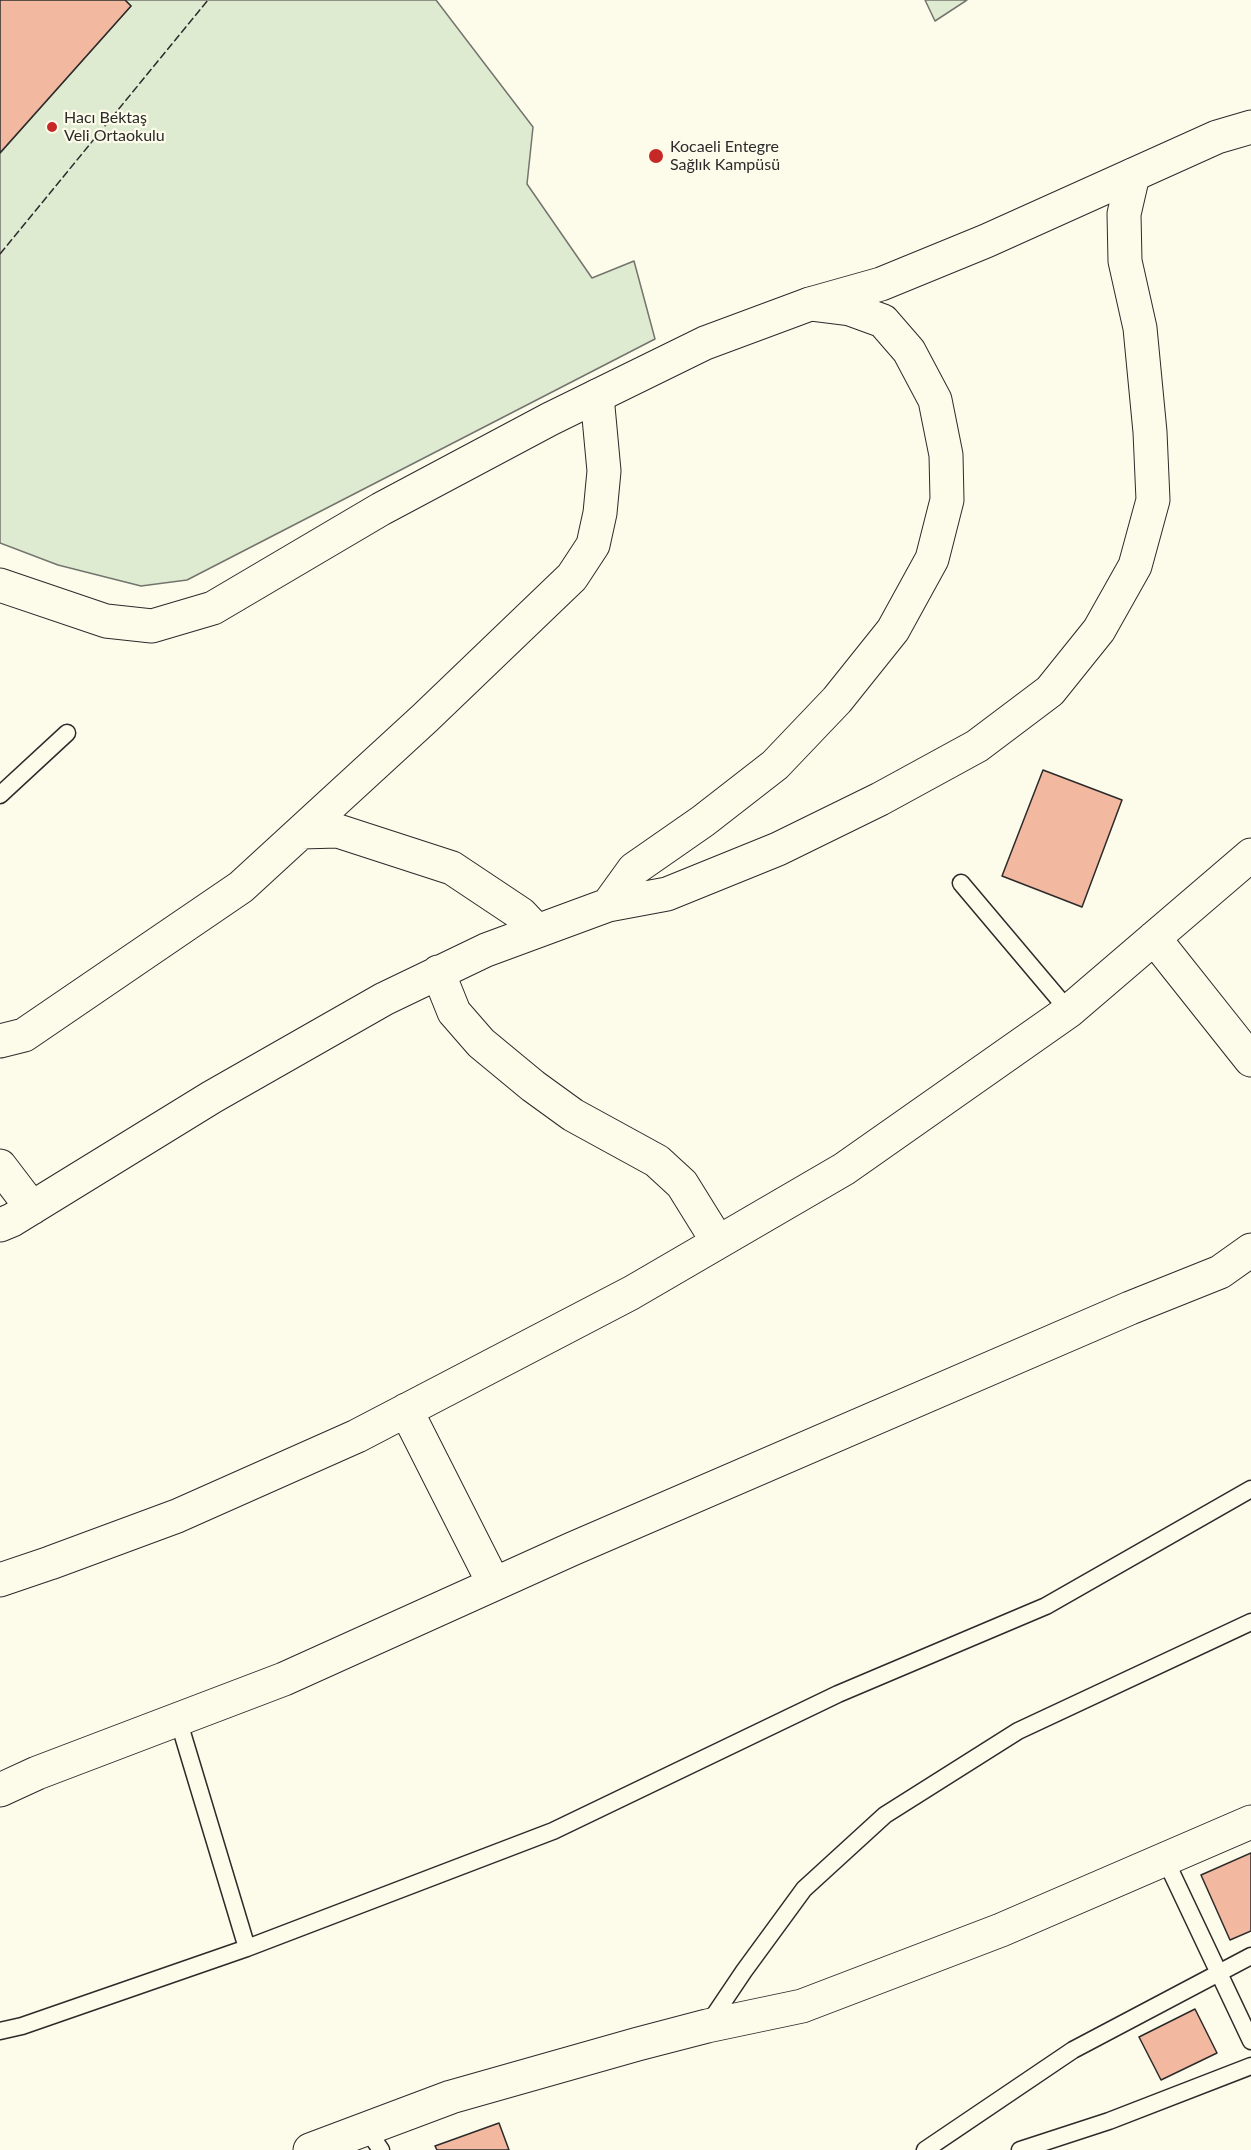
<!DOCTYPE html>
<html>
<head>
<meta charset="utf-8">
<style>
  body { margin:0 }
  canvas { display:block; background:#fdfbea }
</style>
</head>
<body>
<canvas width="1251" height="2150"></canvas>
<script>
const context = document.querySelector('canvas').getContext('2d');
context.lineJoin = 'round';
function fillPath(path, color) {
  context.fillStyle = color;
  context.fill(path, 'evenodd');
}
function toPath(rows) {
  const path = new Path2D();
  for (const r of rows) {
    path.moveTo(r[0], r[1]);
    for (let i = 2; i < r.length; i += 2) path.lineTo(r[i], r[i + 1]);
  }
  return path;
}
function trace(path, color, width, dash) {
  context.strokeStyle = color;
  context.lineWidth = width;
  context.lineCap = dash ? 'butt' : 'round';
  context.setLineDash(dash || []);
  context.stroke(path);
}
function write(font, color, halo, rows, align = 'center') {
  context.font = font + ' Lato,sans-serif';
  context.lineWidth = 4.5;
  context.setLineDash([]);
  context.textBaseline = 'middle';
  context.strokeStyle = halo;
  context.fillStyle = color;
  for (const [text, x, y, turn = 0] of rows) {
    context.save();
    context.translate(x, y);
    context.rotate((+turn || 0) * Math.PI / 180);
    context.textAlign = isNaN(turn) ? turn : align;
    if (halo) context.strokeText(text, 0, 0);
    context.fillText(text, 0, 0);
    context.restore();
  }
}
const green = toPath([
  [125,0,436,0,533,127,527,184,592,278,634,261,655,339,187,580,141,586,58,565,0,543,0,153,131,6,125,0],
  [925,0,967,0,935,21,925,0]
]);
const building = toPath([
  [0,0,125,0,131,6,0,153,0,0],
  [1043,770,1122,800,1082,907,1002,876,1043,770],
  [1251,1853,1251,1931,1230,1940,1201,1875,1251,1853],
  [1195,2009,1217,2053,1161,2080,1139,2037,1195,2009],
  [499,2123,509,2150,437,2150,435,2146,499,2123]
]);
const lane = toPath([
  [0,795,67,733],
  [961,883,1069,1011],
  [178,1719,247,1948],
  [1165,1859,1251,2041],
  [709,2023,744,1971,804,1889,885,1815,1018,1731,1251,1622],
  [0,2031,22,2026,247,1948,553,1831,838,1694,1046,1606,1251,1489],
  [366,2128,381,2150],
  [925,2150,1073,2050,1251,1956],
  [1020,2150,1109,2121,1251,2066]
]);
const street = toPath([
  [301,832,338,831,452,868,521,914,537,931],
  [608,905,634,869,703,821,775,765,837,700,893,630,932,559,947,500,946,455,935,400,909,351,883,321,850,309,810,304],
  [1154,938,1251,1060],
  [438,972,454,1012,481,1043,533,1086,573,1115,657,1161,682,1184,718,1242],
  [0,1041,24,1035,241,887,425,718,572,577,593,545,600,513,604,471,597,396],
  [0,1166,32,1208],
  [0,1225,12,1220,212,1097,384,999,486,950,608,905,667,894,778,849,880,799,977,746,1050,691,1099,630,1135,566,1153,500,1150,432,1140,328,1125,261,1124,214,1133,175],
  [406,1410,494,1584],
  [0,1580,50,1563,177,1516,357,1436,631,1293,844,1169,1069,1011,1251,855],
  [0,1790,37,1773,284,1679,572,1549,1130,1308,1220,1272,1251,1250],
  [310,2150,451,2097,638,2044,707,2026,802,2006,1001,1930,1251,1822]
]);
const secondary = toPath([
  [0,585,106,621,152,626,213,608,381,509,550,419,705,343,810,304,881,284,986,241,1217,137,1251,127]
]);
const fence = toPath([
  [0,254,208,0]
]);
const markers = [
  [52,127,6,"#c62828"],
  [656,156,8,"#c62828"]
];
const poiNames = [
  ["Hacı Bektaş",64,118],
  ["Veli Ortaokulu",64,136],
  ["Kocaeli Entegre",670,147],
  ["Sağlık Kampüsü",670,165]
];
fillPath(green, '#deebd1');
trace(green, '#74746e', 1.5);
fillPath(building, '#f2b8a0');
trace(building, '#2b2b2b', 1.5);
trace(lane, '#2b2b2b', 19);
trace(street, '#2b2b2b', 35);
trace(secondary, '#2b2b2b', 35);
trace(lane, '#fdfbea', 16);
trace(street, '#fdfbea', 33);
trace(secondary, '#fdfbea', 33);
trace(fence, '#2b2b2b', 1.5, [8, 3]);
for (const [x, y, r, color] of markers) {
  const dot = new Path2D();
  dot.arc(x, y, r, 0, 2 * Math.PI);
  context.fillStyle = color;
  context.fill(dot);
  trace(dot, '#fdfbea', 2);
}
write('16px', '#2b2b2b', '#fdfbea', poiNames, 'left');
</script>
</body>
</html>
